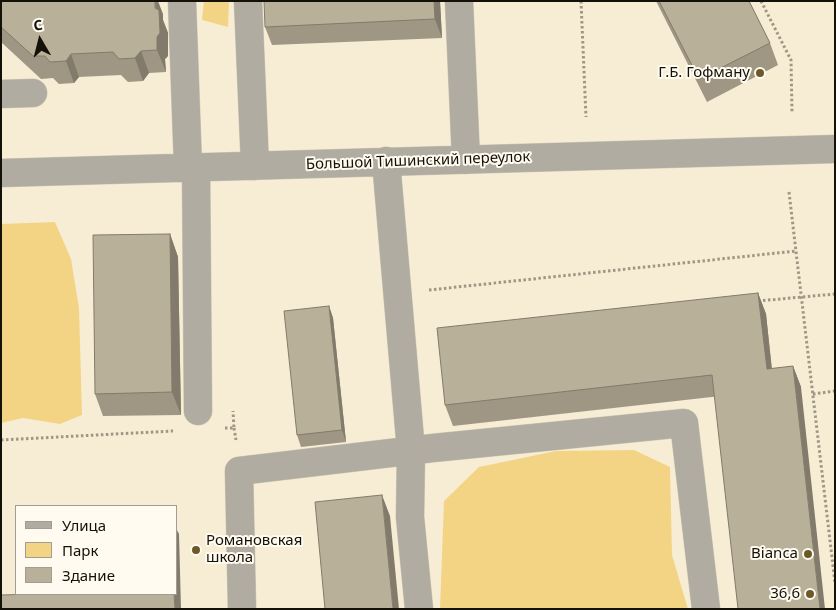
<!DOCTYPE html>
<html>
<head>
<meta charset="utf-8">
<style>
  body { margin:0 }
  #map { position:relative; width:836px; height:610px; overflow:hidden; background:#f7edd5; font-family:"Noto Sans",sans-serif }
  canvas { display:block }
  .frame { position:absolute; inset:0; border:2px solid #141109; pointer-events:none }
  .legend { position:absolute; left:15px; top:505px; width:162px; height:90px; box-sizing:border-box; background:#fffbf1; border:1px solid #a19d94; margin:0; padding:6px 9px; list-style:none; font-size:15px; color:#141109 }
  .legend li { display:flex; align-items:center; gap:10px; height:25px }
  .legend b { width:25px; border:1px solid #a19d94 }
  .north { position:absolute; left:15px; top:15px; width:50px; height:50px; -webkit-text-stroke:4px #fffbf1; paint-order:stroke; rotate:352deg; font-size:14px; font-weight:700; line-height:20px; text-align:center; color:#141109 }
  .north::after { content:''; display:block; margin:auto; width:18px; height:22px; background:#141109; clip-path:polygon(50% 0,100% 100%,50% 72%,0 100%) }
</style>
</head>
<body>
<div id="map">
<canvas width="836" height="610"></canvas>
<div class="frame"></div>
<ul class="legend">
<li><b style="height:6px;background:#b0aca2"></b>Улица</li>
<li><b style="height:14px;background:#f3d485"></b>Парк</li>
<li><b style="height:14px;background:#b9b099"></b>Здание</li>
</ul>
<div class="north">С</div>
</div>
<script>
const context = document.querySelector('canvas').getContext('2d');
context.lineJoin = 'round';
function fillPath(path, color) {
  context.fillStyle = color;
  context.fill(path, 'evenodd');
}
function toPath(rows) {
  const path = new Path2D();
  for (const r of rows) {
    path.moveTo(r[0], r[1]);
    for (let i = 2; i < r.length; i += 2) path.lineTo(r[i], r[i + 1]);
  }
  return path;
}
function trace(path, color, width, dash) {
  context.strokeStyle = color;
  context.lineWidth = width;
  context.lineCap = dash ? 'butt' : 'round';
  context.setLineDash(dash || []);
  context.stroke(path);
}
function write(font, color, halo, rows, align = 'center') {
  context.font = font + ' "Noto Sans",sans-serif';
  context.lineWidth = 4;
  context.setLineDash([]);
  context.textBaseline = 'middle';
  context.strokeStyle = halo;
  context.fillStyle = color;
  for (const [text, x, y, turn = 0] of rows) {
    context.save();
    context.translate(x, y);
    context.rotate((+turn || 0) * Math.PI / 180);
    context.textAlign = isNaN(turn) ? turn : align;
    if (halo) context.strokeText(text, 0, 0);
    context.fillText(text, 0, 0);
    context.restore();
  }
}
const green = toPath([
  [204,1,229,1,228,27,202,20],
  [55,222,71,259,79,308,82,415,60,424,23,418,1,423,1,224],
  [634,450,670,467,672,555,688,609,440,609,444,501,479,467,556,451]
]);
const path = toPath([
  [581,1,586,117],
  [761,1,791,60,792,112],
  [789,192,835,583],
  [429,290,796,251],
  [758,301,835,294],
  [813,394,835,391],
  [225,428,234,428,233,411],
  [234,428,236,440],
  [1,440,173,431]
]);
const minor = toPath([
  [182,1,188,168],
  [248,1,255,166],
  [459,1,466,160],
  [1,94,33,93],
  [386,161,411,451,410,517,419,609],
  [196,167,198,411],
  [1,173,835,149],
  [242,609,239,471,433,448,684,423,706,609]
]);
const wall = toPath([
  [1,1,163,14,163,20,168,33,168,56,165,59,166,72,149,73,143,81,128,82,121,75,79,77,74,83,59,84,53,78,41,79,1,42],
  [440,1,442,38,272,45,265,27],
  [656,1,749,1,770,43,778,65,707,102],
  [170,234,178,257,181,415,103,416,95,394],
  [758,293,766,314,772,369,793,366,801,387,453,426,445,405],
  [329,306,333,318,346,442,301,447,297,435]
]);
const shadedWall = toPath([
  [155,1,158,1,163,14,163,20,168,33,168,56,165,59,166,72,157,50],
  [434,1,440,1,442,38,435,19],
  [141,51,149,73,143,81,135,58],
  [71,54,79,77,74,83,66,61],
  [170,234,178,257,181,415,172,392],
  [758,293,766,314,774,391,767,369],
  [329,306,333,318,346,442,342,430],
  [793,366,801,387,825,609,820,609],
  [382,495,390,516,399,609,393,609],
  [176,528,179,534,181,609,175,609,174,594,176,594]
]);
const building = toPath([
  [1,1,155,1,155,8,159,10,160,33,157,37,157,50,141,51,135,58,119,59,113,52,71,54,66,61,50,62,45,56,33,56,1,27,1,1],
  [264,1,434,1,435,19,265,27,264,1],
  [659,1,749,1,770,43,699,79,659,1],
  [170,234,172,392,95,394,93,235,170,234],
  [758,293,767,369,793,366,820,609,738,609,712,375,445,405,437,328,758,293],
  [329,306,342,430,297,435,284,311,329,306],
  [382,495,393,609,325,609,315,502,382,495],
  [36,594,174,594,175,609,1,609,1,595,36,594]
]);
const markers = [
  [760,73,5,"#6c5928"],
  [196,550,5,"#6c5928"],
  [808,554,5,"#6c5928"],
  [810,594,5,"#6c5928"]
];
const poiNames = [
  ["Г.Б. Гофману",750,73],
  ["Романовская",206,541,"left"],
  ["школа",206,558,"left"],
  ["Bianca",798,554],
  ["36,6",800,594]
];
const streetNames = [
  ["Большой Тишинский переулок",418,161,-2]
];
fillPath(green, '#f3d485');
trace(minor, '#d3cab4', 29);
trace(path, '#9e9785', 3, [2.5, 2.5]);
trace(minor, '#b0aca2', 28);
fillPath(wall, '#9f9784');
fillPath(shadedWall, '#827b6b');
fillPath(building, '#b9b099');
trace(building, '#827b6b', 1);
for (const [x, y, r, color] of markers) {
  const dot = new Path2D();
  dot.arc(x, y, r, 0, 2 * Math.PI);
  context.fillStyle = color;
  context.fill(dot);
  trace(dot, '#fffbf1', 2);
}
write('15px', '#141109', '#fffbf1', poiNames, 'right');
write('15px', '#141109', '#fffbf1', streetNames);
</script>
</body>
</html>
